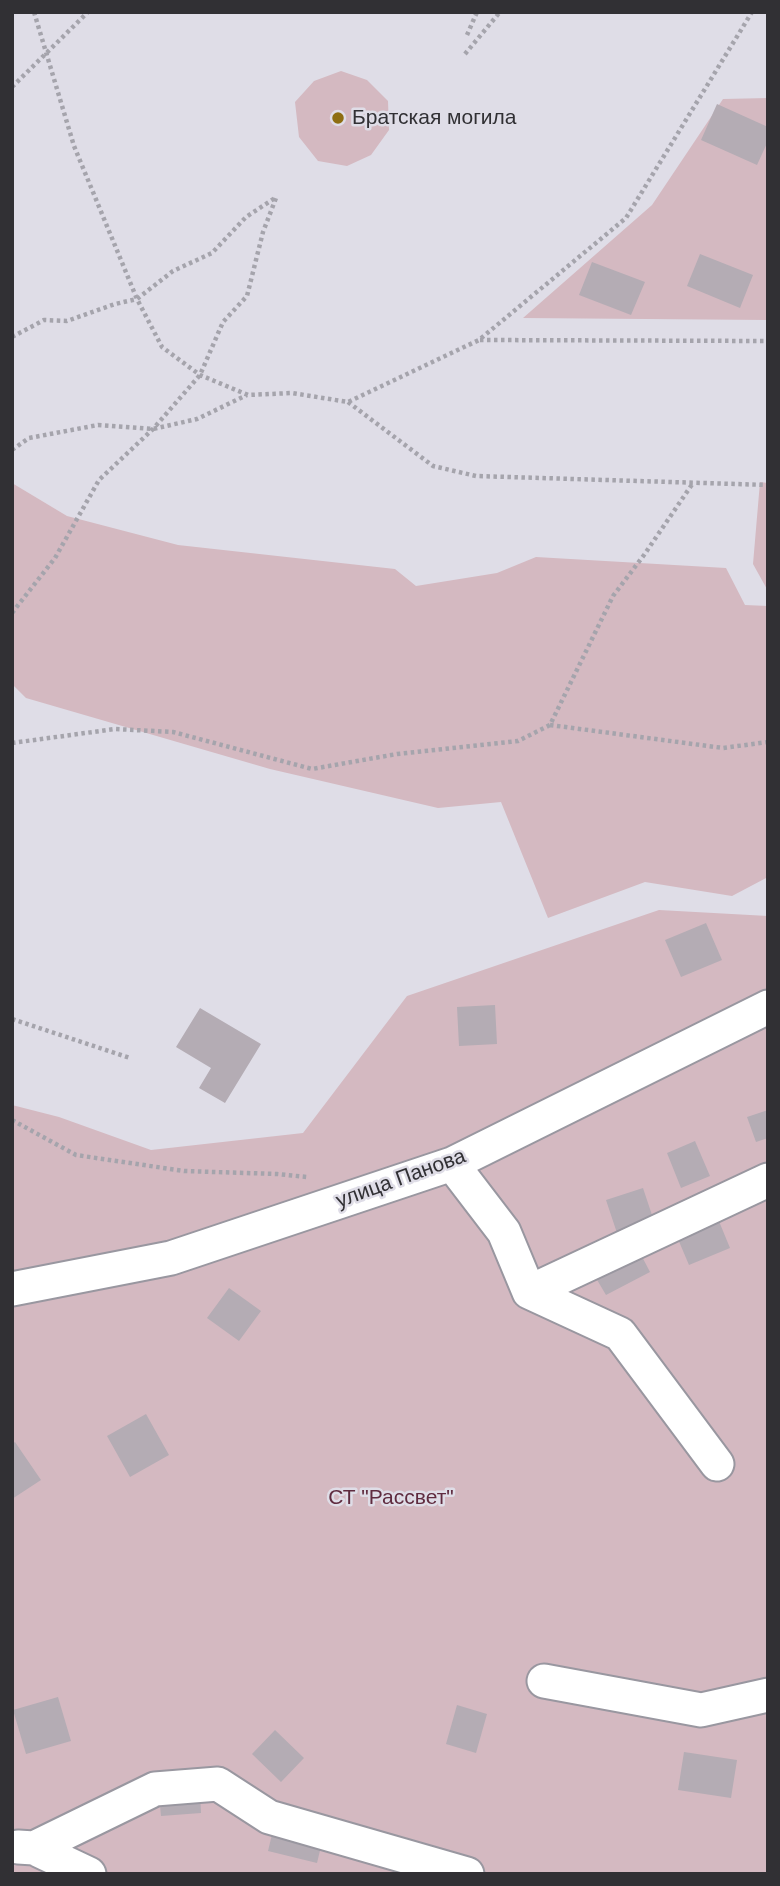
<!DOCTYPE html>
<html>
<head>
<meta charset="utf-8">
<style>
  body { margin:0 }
  #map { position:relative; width:780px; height:1886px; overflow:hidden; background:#dfdde7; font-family:Helvetica,sans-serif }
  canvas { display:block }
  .frame { position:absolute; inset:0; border:14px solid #313034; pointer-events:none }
</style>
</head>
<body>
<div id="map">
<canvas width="780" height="1886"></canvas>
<div class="frame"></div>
</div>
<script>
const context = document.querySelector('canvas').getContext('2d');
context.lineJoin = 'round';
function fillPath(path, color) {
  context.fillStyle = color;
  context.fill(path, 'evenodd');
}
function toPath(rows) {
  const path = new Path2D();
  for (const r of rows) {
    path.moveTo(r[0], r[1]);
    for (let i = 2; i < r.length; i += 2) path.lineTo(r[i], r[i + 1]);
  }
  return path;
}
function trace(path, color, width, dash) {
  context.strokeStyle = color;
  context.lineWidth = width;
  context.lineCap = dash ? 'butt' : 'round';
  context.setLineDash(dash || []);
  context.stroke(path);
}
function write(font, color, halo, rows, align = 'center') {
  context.font = font + ' Helvetica,sans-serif';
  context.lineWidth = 5;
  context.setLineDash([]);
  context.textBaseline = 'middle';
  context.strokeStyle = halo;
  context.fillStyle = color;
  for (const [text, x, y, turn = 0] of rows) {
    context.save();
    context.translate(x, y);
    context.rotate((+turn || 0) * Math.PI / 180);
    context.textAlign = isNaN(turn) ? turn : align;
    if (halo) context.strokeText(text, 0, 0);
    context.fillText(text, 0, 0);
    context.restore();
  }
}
const green = toPath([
  [341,71,367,80,388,101,389,130,371,155,347,166,318,161,299,137,295,102,314,81],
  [768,98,768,320,523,318,652,205,723,99],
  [760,482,768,483,768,591,753,564],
  [12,483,67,516,178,545,395,569,416,586,497,573,536,557,726,568,745,605,768,606,768,877,732,896,645,882,548,918,501,802,438,808,270,769,26,698,12,684],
  [659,910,768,916,768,1874,12,1874,12,1105,59,1117,151,1150,303,1133,407,996]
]);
const building = toPath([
  [717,104,768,127,768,141,757,165,701,140],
  [700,254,753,275,740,308,687,286],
  [592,262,645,282,631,315,579,295],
  [706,923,722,960,681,977,665,940],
  [495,1005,497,1044,459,1046,457,1007],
  [200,1008,261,1044,225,1103,199,1088,211,1068,176,1047],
  [768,1110,768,1138,756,1142,747,1117],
  [695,1141,710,1176,681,1188,667,1153],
  [643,1188,655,1224,618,1236,606,1200],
  [716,1214,730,1248,689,1265,675,1232],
  [638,1249,650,1272,606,1295,593,1273],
  [229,1288,261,1311,239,1341,207,1318],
  [146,1414,169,1455,130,1477,107,1436],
  [15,1442,41,1480,12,1499,12,1444],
  [58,1697,71,1741,26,1754,13,1710],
  [457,1705,487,1714,476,1753,446,1744],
  [275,1730,304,1758,281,1782,252,1754],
  [684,1752,737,1760,731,1798,678,1790],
  [200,1791,201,1813,161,1816,159,1794],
  [274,1826,323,1838,317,1863,268,1851]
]);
const path = toPath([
  [34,12,74,146,137,299,162,347,200,375,248,395,292,393,348,402,479,340,626,218,752,12],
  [467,35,477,12],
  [465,54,500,12],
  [12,87,88,12],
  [12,337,44,320,67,321,115,304,137,299,173,271,212,253,246,217,275,198],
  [480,340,768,341],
  [348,402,433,466,476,476,768,485],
  [12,450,29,438,98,425,153,429,197,419,247,395],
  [12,613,55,558,99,480,153,429,200,375,223,322,247,296,263,232,276,198],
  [550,725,723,748,768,742],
  [12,743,115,729,173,732,312,769,397,754,518,741,550,725,613,596,644,555,693,483],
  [12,1019,130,1058],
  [12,1120,76,1155,184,1171,277,1174,307,1177]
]);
const street = toPath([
  [452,1164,504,1232,529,1292,768,1180],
  [12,1289,171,1258,452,1164,768,1007],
  [529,1292,620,1334,717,1464],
  [544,1681,701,1710,768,1695],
  [18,1847,34,1848,89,1874],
  [34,1848,155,1789,218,1784,269,1817,467,1874]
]);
const markers = [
  [338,118,7,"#8e6e12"]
];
const poiNames = [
  ["Братская могила",352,118]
];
const streetNames = [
  ["улица Панова",401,1179,-20]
];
const parkNames = [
  ["СТ \"Рассвет\"",391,1498]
];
fillPath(green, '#d4b9c1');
fillPath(building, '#b4acb4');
trace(street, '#9997a0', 37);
trace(path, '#a5a4ac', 4.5, [3.5, 3.5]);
trace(street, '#fff', 33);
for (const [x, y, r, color] of markers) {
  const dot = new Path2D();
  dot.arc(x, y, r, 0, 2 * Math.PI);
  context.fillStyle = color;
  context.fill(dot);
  trace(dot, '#dfdde7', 2.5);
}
write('21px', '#313034', '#dfdde7', poiNames, 'left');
write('21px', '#313034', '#dfdde7', streetNames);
write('21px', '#5f2b3f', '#dfdde7', parkNames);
</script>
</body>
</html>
